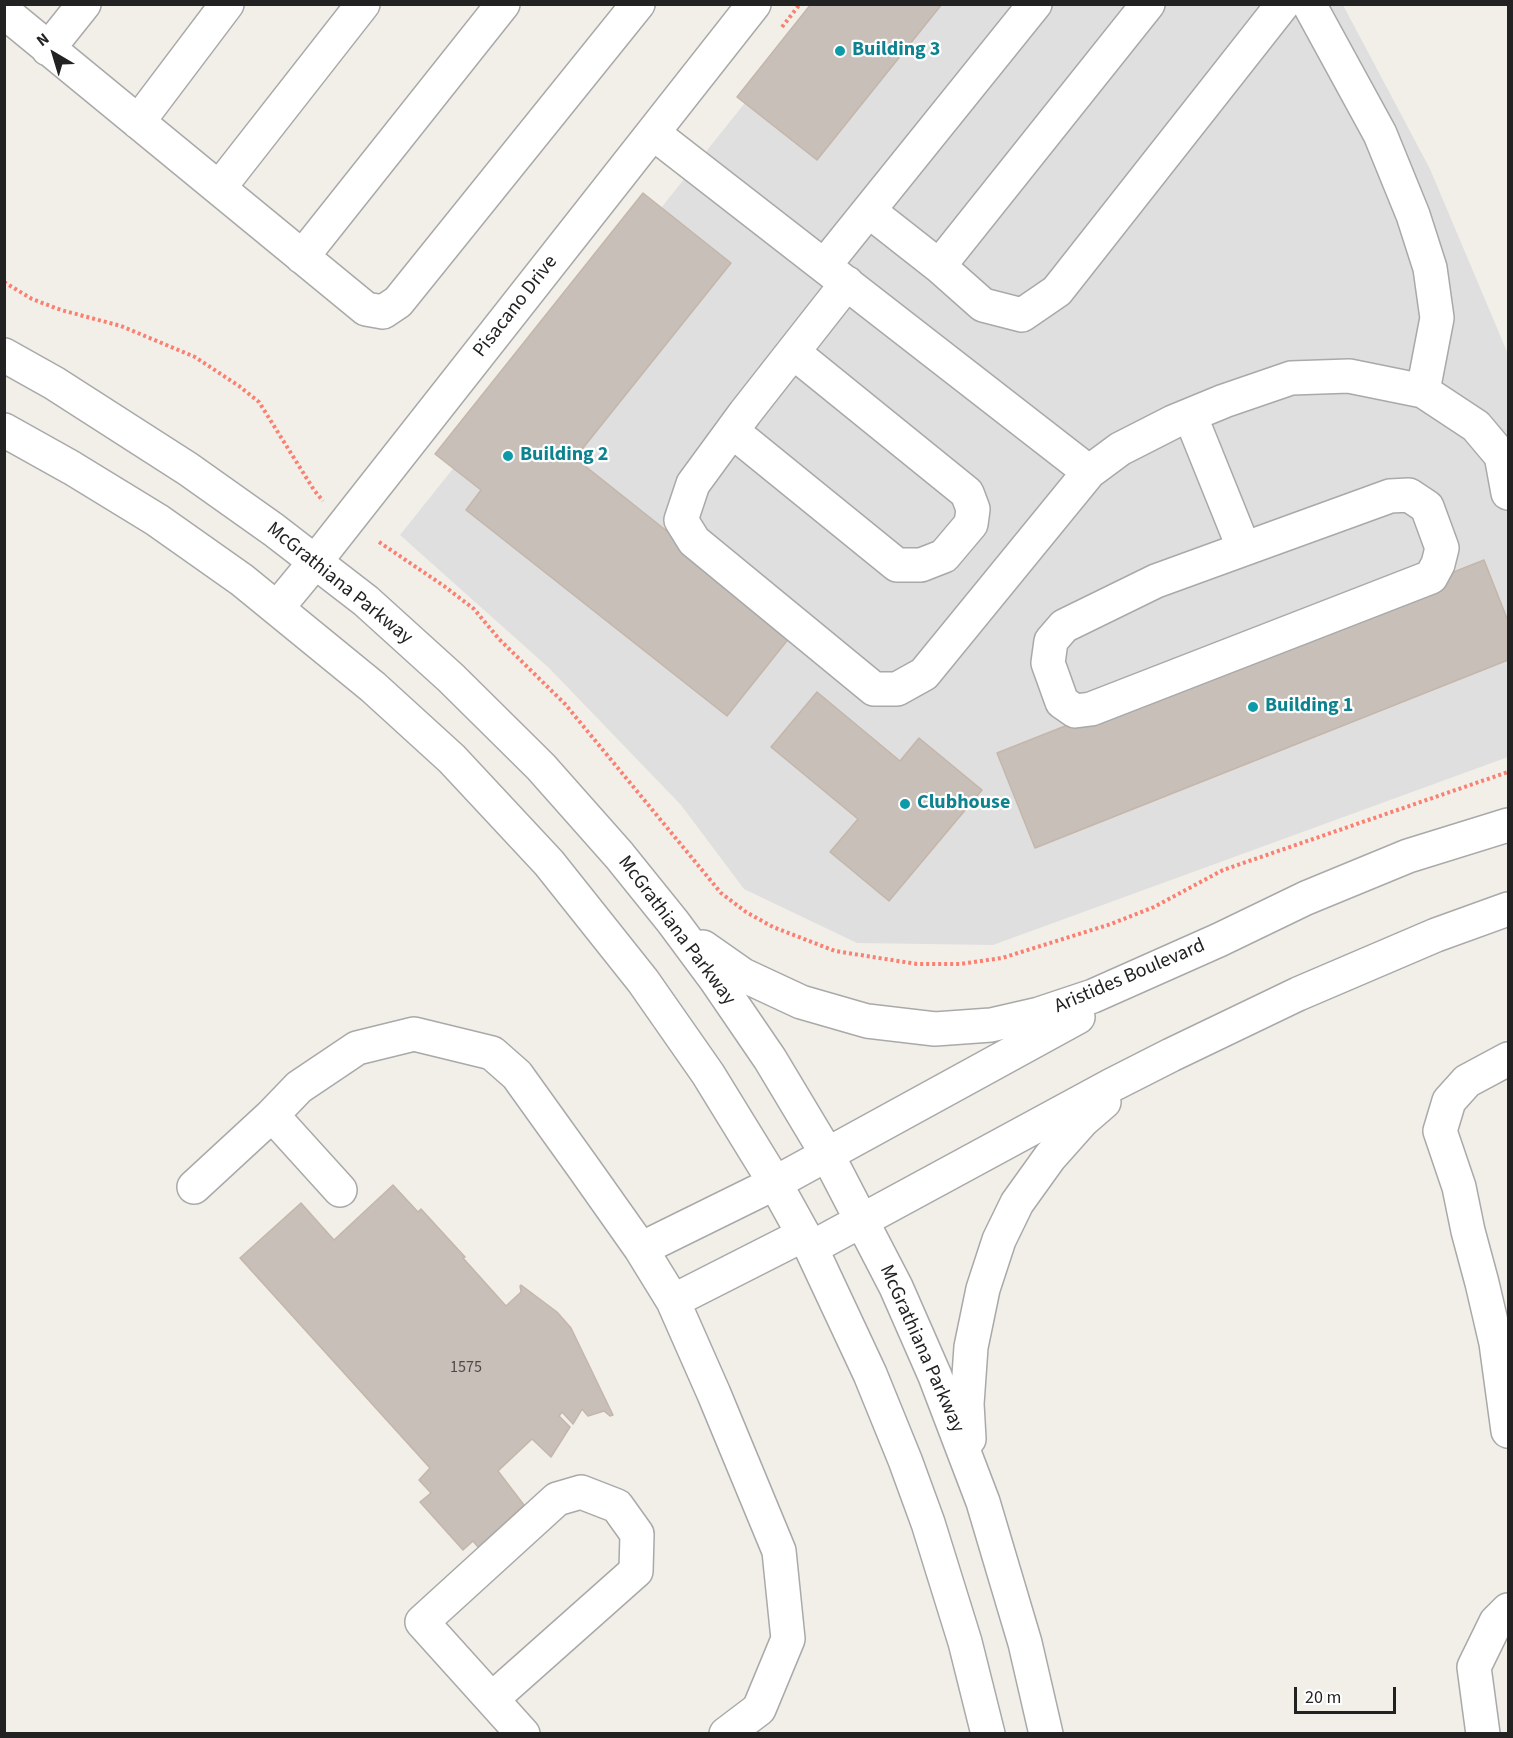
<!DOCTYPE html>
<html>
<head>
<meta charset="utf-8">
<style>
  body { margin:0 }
  #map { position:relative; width:1513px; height:1738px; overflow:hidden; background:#f2efe9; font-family:"Source Sans 3",sans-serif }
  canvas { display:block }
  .frame { position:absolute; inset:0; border:6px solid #222; pointer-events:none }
  .north { position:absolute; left:24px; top:24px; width:60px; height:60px; -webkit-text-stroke:4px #fff; paint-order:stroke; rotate:322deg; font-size:16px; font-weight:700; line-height:24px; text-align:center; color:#222 }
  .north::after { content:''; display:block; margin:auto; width:21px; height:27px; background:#222; clip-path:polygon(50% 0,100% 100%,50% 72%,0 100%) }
  .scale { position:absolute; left:1294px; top:1687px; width:102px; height:27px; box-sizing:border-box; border:3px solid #222; border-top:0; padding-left:8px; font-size:18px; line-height:21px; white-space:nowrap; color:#222; -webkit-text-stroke:4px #fff; paint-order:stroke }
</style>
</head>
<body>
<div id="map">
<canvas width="1513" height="1738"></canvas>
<div class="frame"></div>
<div class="north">N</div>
<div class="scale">20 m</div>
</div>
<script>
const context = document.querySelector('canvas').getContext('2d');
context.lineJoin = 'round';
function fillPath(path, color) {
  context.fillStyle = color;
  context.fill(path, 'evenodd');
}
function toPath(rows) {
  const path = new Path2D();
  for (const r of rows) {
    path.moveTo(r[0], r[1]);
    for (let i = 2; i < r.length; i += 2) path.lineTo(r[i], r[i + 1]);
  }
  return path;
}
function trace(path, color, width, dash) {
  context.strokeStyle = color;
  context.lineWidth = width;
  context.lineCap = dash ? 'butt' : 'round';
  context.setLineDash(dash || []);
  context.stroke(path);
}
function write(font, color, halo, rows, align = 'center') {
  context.font = font + ' "Source Sans 3",sans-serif';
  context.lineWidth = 4.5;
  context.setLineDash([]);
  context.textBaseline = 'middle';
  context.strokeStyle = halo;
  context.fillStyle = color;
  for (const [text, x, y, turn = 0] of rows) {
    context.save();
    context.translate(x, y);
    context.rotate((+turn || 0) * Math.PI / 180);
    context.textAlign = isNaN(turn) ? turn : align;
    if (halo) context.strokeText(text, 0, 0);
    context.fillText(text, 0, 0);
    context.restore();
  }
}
const residential = toPath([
  [823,5,1343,5,1430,169,1508,354,1508,757,993,945,857,943,744,889,681,805,549,668,400,535]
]);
const building = toPath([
  [811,4,942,4,817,160,737,97,811,4],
  [643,193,731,263,575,458,794,632,727,716,466,510,481,490,435,454,643,193],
  [1484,560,1508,621,1508,660,1035,848,997,753,1484,560],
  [817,692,900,761,919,738,982,790,889,901,830,852,858,819,771,747,817,692],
  [393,1185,418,1212,421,1209,465,1257,463,1258,506,1306,521,1292,520,1286,521,1285,557,1312,571,1328,613,1415,610,1416,604,1411,588,1416,582,1409,573,1424,562,1412,559,1416,570,1427,551,1457,532,1439,498,1471,524,1505,478,1547,473,1541,463,1550,420,1502,431,1493,419,1480,430,1468,240,1258,301,1203,334,1240,393,1185]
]);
const path = toPath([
  [782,27,800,4],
  [4,282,32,299,61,310,121,326,195,357,239,386,259,402,314,490,323,501],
  [379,542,444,586,474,609,499,639,565,704,721,893,746,912,773,927,835,951,917,964,960,964,1002,958,1111,924,1154,907,1223,870,1508,772]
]);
const minor = toPath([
  [1309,4,1380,134,1413,215,1430,268,1437,318,1423,391],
  [4,17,13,19,366,309,383,312,398,302,638,4],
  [48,49,84,4],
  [138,122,227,4],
  [653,133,1089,472,1120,449,1173,422,1224,401,1291,378,1349,376,1423,391,1476,426,1508,464],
  [219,188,363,4],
  [869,211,939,266,983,305,1022,315,1057,291,1283,4],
  [302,257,503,4],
  [824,266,1035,4],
  [939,266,1148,4],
  [847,283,745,413,693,484,681,520,694,541,874,689,897,689,924,674,1089,472],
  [4,355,54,383,188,469,274,530,366,601,451,678,541,767,619,855,673,922,716,980,770,1059,827,1154,896,1287,935,1376,983,1502,1025,1643,1046,1734],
  [1190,415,1244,549,1156,581,1064,626,1051,641,1048,663,1062,702,1075,711,1091,709,1431,577,1438,564,1442,548,1427,507,1409,495,1390,496,1244,549],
  [4,430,72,468,157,520,242,580,373,687,452,759,549,863,643,981,708,1074,775,1183,811,1248,870,1374,905,1460,928,1523,965,1642,988,1734],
  [732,431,897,565,921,565,944,556,971,524,973,509,967,493,793,352],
  [1501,455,1508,493],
  [277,608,315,562,754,4],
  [703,947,743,975,801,1002,867,1021,935,1029,991,1025,1039,1014,1093,996,1219,940,1306,898,1408,856,1508,825],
  [1508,1059,1467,1081,1449,1101,1440,1131,1459,1187,1468,1231,1482,1283,1496,1343,1508,1431],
  [194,1187,272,1115],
  [340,1190,272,1115,299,1087,357,1048,414,1034,492,1053,517,1075,583,1167,641,1249,673,1301,714,1394,779,1551,788,1639,759,1709,726,1734],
  [811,1248,1110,1086,1171,1055,1298,994,1436,935,1508,909],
  [641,1249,775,1183,1078,1017],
  [673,1301,803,1235],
  [969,1439,967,1404,971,1347,983,1289,999,1240,1017,1203,1050,1157,1082,1121,1104,1102],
  [492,1699,636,1571,637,1534,617,1506,581,1492,557,1499,422,1622,523,1734],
  [1483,1734,1474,1667,1496,1622,1508,1610]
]);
const markers = [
  [840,51,6,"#0f9aa8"],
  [508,456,6,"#0f9aa8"],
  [1253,707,6,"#0f9aa8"],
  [905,804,6,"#0f9aa8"]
];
const numberNames = [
  ["1575",466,1368]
];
const cultureNames = [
  ["Building 3",852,51],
  ["Building 2",520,456],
  ["Building 1",1265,707],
  ["Clubhouse",917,804]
];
const streetNames = [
  ["Pisacano Drive",516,307,-52],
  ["McGrathiana Parkway",339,584,39],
  ["McGrathiana Parkway",676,931,53],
  ["Aristides Boulevard",1130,977,-23],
  ["McGrathiana Parkway",921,1349,66]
];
fillPath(residential, '#e0dfdf');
fillPath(building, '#c7bfb8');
trace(building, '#c4b6ab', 1.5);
trace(minor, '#a9a9a9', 36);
trace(path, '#fa8072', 4, [3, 3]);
trace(minor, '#fff', 33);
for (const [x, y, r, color] of markers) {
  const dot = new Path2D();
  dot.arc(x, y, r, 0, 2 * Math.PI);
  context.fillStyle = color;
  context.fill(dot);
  trace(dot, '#fff', 2);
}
write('16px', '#4b4948', null, numberNames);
write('bold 20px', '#0d838f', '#fff', cultureNames, 'left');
write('20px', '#222', '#fff', streetNames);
</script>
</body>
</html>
